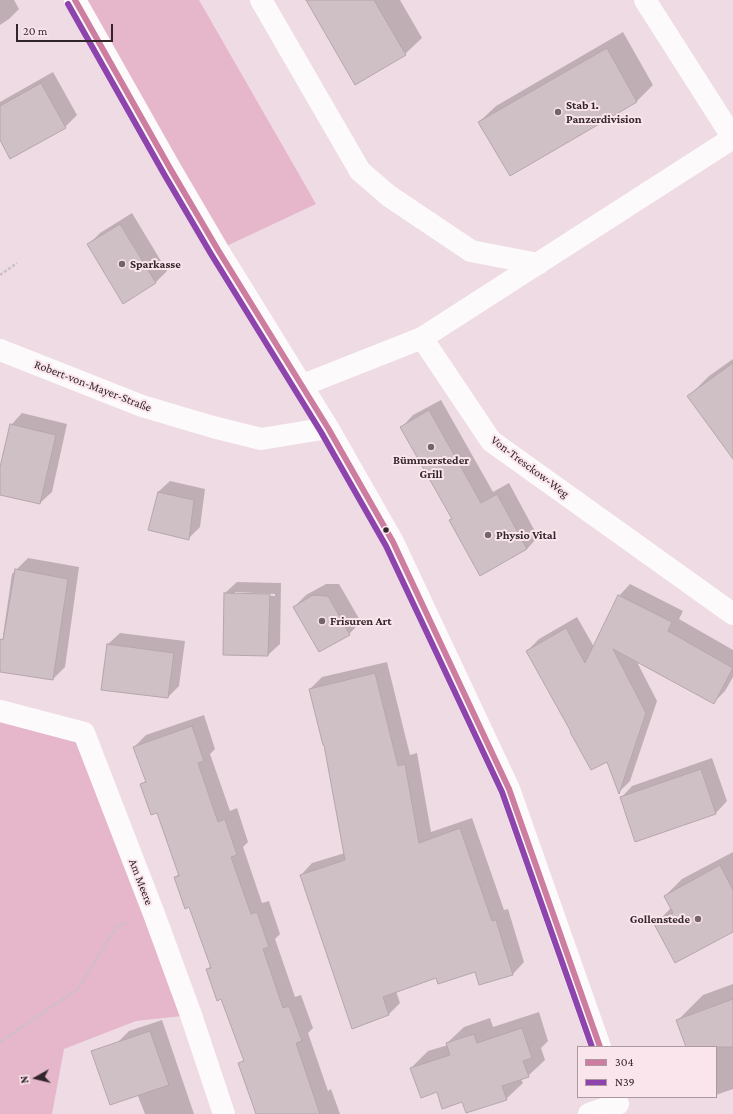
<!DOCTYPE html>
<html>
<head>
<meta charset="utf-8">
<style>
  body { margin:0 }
  #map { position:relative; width:733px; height:1114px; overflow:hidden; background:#efdbe3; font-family:"Crimson Pro",serif }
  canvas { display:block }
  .legend { position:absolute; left:577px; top:1046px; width:140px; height:52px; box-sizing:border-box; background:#fbe5ed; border:1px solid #ab999f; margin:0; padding:5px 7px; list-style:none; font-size:12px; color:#33262b }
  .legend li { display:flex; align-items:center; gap:8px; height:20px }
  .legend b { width:20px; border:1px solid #ab999f }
  .north { position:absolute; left:16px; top:1058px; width:40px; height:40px; -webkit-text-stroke:3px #fbe5ed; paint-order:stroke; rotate:262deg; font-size:11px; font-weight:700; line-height:16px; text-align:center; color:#33262b }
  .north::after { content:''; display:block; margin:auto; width:14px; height:18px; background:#33262b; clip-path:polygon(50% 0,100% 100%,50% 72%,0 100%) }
  .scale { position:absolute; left:16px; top:24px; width:97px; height:18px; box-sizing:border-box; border:2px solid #33262b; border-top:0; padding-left:5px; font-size:12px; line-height:14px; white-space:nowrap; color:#33262b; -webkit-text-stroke:3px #fbe5ed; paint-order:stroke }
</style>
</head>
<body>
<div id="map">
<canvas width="733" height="1114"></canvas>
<ul class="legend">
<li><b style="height:5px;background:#cd7d9f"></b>304</li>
<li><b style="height:5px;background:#8e44ad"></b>N39</li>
</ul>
<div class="north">N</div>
<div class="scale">20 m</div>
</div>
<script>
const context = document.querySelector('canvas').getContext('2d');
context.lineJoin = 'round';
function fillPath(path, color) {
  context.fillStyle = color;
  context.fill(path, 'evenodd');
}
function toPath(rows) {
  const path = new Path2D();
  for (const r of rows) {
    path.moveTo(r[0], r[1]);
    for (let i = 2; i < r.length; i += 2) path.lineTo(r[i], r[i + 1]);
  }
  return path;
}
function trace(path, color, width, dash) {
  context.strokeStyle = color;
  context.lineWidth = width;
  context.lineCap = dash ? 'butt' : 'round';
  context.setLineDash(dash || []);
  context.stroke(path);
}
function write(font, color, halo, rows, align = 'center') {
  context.font = font + ' "Crimson Pro",serif';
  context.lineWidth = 4;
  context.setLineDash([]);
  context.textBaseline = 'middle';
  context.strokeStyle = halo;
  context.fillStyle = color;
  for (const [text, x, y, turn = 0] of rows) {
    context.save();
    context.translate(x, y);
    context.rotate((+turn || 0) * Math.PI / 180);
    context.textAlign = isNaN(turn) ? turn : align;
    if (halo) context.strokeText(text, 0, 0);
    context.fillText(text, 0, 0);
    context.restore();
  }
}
const green = toPath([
  [75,0,199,0,316,204,218,250],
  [0,711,84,733,191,1015,136,1021,64,1049,52,1114,0,1114]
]);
const shadow = toPath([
  [0,0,14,0,19,9,9,19,0,25],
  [307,0,400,0,422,38,405,54],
  [623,32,653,85,637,101,510,174,479,122,496,106],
  [53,72,77,115,65,127,0,138,0,102],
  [132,213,167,271,156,282,124,302,88,245,100,233],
  [733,359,733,443,689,396,709,376],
  [441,400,493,492,509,483,538,537,527,549,453,519,402,427,413,415],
  [22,413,67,424,52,492,40,503,0,494,0,472,11,425],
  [170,481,205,489,200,527,189,538,158,492],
  [28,558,79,567,65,667,53,679,0,671,0,656,12,574],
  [237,582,281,583,280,644,268,655,224,654,225,593],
  [235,592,275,594,275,596,235,594],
  [326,584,339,584,361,622,349,634,319,651,294,607,306,595],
  [630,584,683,611,679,619,733,650,733,677,725,691,714,702,636,660,657,701,630,781,619,792,608,761,572,731,527,651,539,639,577,617,594,647,619,596],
  [120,633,185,641,179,686,168,697,108,644],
  [387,662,410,755,417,753,431,832,472,818,504,910,508,909,524,962,513,974,480,984,476,971,437,977,396,991,400,1003,388,1015,301,875,312,863,345,853,325,743,310,689,322,677],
  [204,715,215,749,210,754,230,811,237,808,248,842,243,847,262,903,269,901,280,934,275,939,295,997,301,995,313,1028,308,1033,328,1091,331,1089,340,1114,260,1114,240,1064,244,1059,222,998,207,970,211,965,190,906,175,878,179,873,157,812,142,784,146,780,134,747,146,735],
  [712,758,727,801,716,813,636,841,621,798,632,786],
  [733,852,733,931,655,924,671,908,665,896,682,879],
  [733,984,733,1089,716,1095,716,1047,687,1047,677,1021,703,995],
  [539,1012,548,1041,541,1048,545,1060,528,1076,521,1079,523,1083,506,1099,463,1101,437,1091,411,1068,428,1051,448,1045,447,1043,464,1027,490,1018,493,1027],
  [162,1020,194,1114,145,1114,117,1043,129,1031]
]);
const building = toPath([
  [306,0,374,0,406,55,355,85,306,0],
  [607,48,637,102,510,176,478,122,607,48],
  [41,83,66,128,10,159,0,140,0,106,41,83],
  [120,224,156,283,123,304,87,244,120,224],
  [733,363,733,459,687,396,733,363],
  [429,410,481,503,497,494,527,549,480,576,449,520,452,519,400,427,429,410],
  [10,424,56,435,40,504,0,495,0,467,10,424],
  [158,492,194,500,189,540,148,530,158,492],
  [15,569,68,579,53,680,0,672,0,639,3,640,15,569],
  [224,593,270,594,268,656,223,655,224,593],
  [313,595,328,596,350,635,319,652,293,607,313,595],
  [618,595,672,622,668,631,733,668,714,704,613,649,646,713,619,794,607,762,591,770,570,732,571,732,526,651,566,628,585,663,618,595],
  [107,644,174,653,168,698,101,690,107,644],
  [375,673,398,766,405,764,419,843,460,828,492,921,496,920,513,975,479,985,475,972,438,984,436,978,383,997,389,1015,352,1029,300,875,345,860,324,745,323,745,309,689,375,673],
  [192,726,204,761,198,763,218,822,225,819,237,855,231,857,251,914,257,912,269,947,263,949,283,1008,289,1006,302,1041,296,1043,320,1114,256,1114,238,1063,244,1061,221,999,217,1001,206,969,211,968,189,907,185,909,174,877,179,876,157,813,151,815,140,784,146,782,133,747,192,726],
  [701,769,716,814,635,842,620,797,701,769],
  [720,865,733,890,733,932,675,963,654,924,673,913,664,896,720,865],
  [733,999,733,1047,686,1047,676,1020,733,999],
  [522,1028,532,1058,523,1061,529,1077,502,1086,507,1100,466,1113,462,1102,442,1109,437,1092,421,1098,410,1068,450,1055,446,1043,474,1034,477,1043,522,1028],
  [150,1031,169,1085,110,1105,91,1051,150,1031]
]);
const path = toPath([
  [0,275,17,263],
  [0,1042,78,989,117,926,127,923]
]);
const minor = toPath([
  [75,0,171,170,218,250,328,428,393,542,509,789,600,1047],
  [261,0,360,171,389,196,471,251,538,264],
  [422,338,733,138,645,0],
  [0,350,142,406,213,427,261,439,328,428],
  [303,385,422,338,491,441,733,614],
  [0,711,84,733,154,914,191,1015,224,1114],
  [589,1114,618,1104]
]);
const bus1 = toPath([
  [75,0,171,170,218,250,328,428,393,542,509,789,600,1047]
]);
const bus2 = toPath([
  [68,4,164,174,211,254,321,432,386,546,502,792,592,1047]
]);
const markers = [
  [558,112,4,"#75656b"],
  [122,264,4,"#75656b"],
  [431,447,4,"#75656b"],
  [386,530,3.5,"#33262b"],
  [488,535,4,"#75656b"],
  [322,621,4,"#75656b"],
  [698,919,4,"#75656b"]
];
const poiNames = [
  ["Stab 1.",566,105],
  ["Panzerdivision",566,119],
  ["Sparkasse",130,264],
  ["Bümmersteder",431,460,"center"],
  ["Grill",431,474,"center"],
  ["Physio Vital",496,535],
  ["Frisuren Art",330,621],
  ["Gollenstede",690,919,"right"]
];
const streetNames = [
  ["Robert-von-Mayer-Straße",93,386,21],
  ["Von-Tresckow-Weg",530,467,37],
  ["Am Meere",141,882,69]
];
fillPath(green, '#e6b7ca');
fillPath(shadow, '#0003');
fillPath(building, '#cfc0c6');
trace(building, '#b5a6ac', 1);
trace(path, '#c8c2c4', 2.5, [3, 2]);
trace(minor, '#fdfafb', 22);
trace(bus1, '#cd7d9f', 6);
trace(bus2, '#8e44ad', 6);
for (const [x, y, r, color] of markers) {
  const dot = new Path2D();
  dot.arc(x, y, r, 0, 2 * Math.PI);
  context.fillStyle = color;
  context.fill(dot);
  trace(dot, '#fbe5ed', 1.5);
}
write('bold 12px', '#33262b', '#fbe5ed', poiNames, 'left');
write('12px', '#33262b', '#fbe5ed', streetNames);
</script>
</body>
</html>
